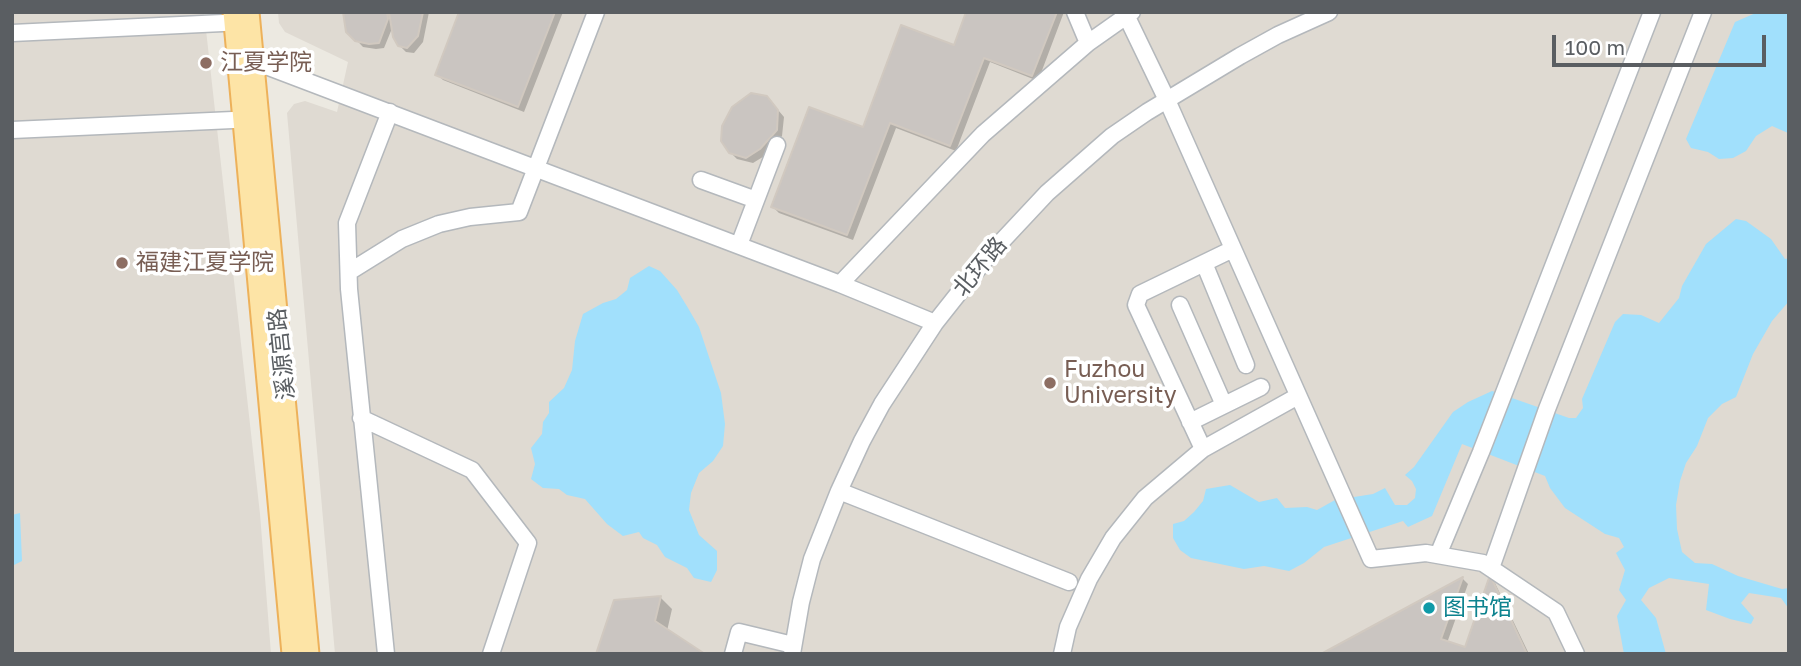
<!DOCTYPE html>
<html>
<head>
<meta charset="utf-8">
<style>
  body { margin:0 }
  #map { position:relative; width:1801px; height:666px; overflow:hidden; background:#ece9e1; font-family:"Golos Text",sans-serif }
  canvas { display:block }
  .frame { position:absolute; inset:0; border:14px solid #5a5e62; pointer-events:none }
  .scale { position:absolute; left:1552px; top:35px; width:214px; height:32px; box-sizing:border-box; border:4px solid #5a5e62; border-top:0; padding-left:9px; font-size:21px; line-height:24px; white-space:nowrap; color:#5a5e62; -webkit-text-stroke:5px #fff; paint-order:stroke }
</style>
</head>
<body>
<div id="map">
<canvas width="1801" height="666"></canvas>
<div class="frame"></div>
<div class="scale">100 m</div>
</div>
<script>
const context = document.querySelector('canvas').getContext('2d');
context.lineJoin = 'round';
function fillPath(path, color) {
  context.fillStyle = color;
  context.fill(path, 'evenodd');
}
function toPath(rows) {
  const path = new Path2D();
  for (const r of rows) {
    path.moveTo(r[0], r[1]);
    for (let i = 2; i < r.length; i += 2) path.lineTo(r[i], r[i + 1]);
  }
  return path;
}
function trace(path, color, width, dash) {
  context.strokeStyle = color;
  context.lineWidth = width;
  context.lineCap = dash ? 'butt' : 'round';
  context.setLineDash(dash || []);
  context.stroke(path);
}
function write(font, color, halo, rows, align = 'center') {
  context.font = font + ' "Golos Text","Noto Sans SC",sans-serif';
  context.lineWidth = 7;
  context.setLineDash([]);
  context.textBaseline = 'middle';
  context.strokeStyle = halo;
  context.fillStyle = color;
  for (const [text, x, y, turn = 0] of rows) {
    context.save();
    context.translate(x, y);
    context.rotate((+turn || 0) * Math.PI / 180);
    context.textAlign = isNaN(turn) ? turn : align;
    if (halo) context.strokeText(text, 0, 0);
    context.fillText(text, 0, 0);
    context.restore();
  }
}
const education = toPath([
  [12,12,204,12,260,514,271,654,12,654],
  [278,12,1789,12,1789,654,335,654,287,113,294,104,305,101,337,112,348,62,285,32,279,23]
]);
const water = toPath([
  [1758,12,1789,12,1789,136,1788,133,1772,126,1756,136,1746,151,1733,158,1719,159,1708,152,1691,148,1686,139,1735,22],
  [1736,219,1746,221,1771,239,1785,259,1789,258,1789,301,1772,321,1753,354,1736,397,1722,404,1708,418,1697,446,1686,463,1680,481,1676,505,1677,529,1682,552,1695,563,1712,564,1738,576,1782,589,1789,588,1789,609,1781,598,1749,593,1741,603,1754,618,1751,624,1730,619,1706,610,1709,584,1669,578,1649,588,1641,600,1656,618,1666,654,1624,654,1617,616,1626,600,1619,590,1625,570,1616,553,1624,547,1619,538,1605,534,1565,508,1550,488,1545,476,1462,444,1432,516,1408,527,1403,521,1324,547,1304,563,1289,571,1264,566,1244,569,1191,558,1180,550,1173,538,1173,524,1184,521,1194,512,1203,501,1206,489,1230,485,1259,502,1277,498,1285,508,1307,507,1317,510,1335,500,1373,494,1385,488,1395,505,1407,505,1415,498,1416,489,1412,481,1405,475,1414,467,1453,412,1468,402,1492,391,1569,418,1576,418,1583,408,1582,399,1615,322,1623,314,1641,315,1659,323,1679,298,1682,286,1706,244],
  [649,266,660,271,677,290,688,308,699,327,721,393,725,424,723,446,713,461,699,473,691,493,689,510,699,535,717,551,717,570,711,582,694,578,687,568,665,557,657,545,643,538,639,532,623,536,607,524,585,499,567,495,559,489,543,488,531,479,535,464,531,448,542,434,543,422,549,413,549,402,564,388,572,370,575,341,583,314,603,303,616,299,627,290,630,278],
  [20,513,22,561,12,566,12,515]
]);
const shadow = toPath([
  [345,12,429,12,423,42,414,53,406,52,399,45,393,26,384,48,376,49,363,47,348,31],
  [461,12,563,12,524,112,443,80,437,74],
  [968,12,1064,12,1038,81,990,62,956,151,896,128,853,240,779,213,773,207,955,47],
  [773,104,784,117,782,136,766,155,753,163,737,159,730,152],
  [1490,578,1495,583,1529,654,1325,654,1463,579,1468,584,1447,643,1466,650],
  [660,597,672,609,667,631,598,654]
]);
const building = toPath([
  [343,12,387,12,388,19,379,43,369,44,355,41,346,32,343,12],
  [389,12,423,12,418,36,407,48,398,46,393,37,389,12],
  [459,12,555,12,518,107,435,75,459,12],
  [966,12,1057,12,1032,76,984,58,950,146,890,123,847,235,771,207,809,107,863,127,901,25,954,45,966,12],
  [751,93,767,96,778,110,777,130,760,149,746,158,729,153,721,141,722,126,732,107,751,93],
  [1490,575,1527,654,1321,654,1463,577,1441,639,1465,647,1490,575],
  [661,596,655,621,705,654,596,654,614,600,661,596]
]);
const minor = toPath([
  [1075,12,1088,43],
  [1126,15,1167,100,1371,559,1426,553,1483,563,1556,612,1576,654],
  [12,33,244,22],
  [253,61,840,284,935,323],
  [12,130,255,119],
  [701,180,756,200],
  [739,245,777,145],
  [1204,263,1246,365],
  [349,272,402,239,439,224,470,217,519,212,596,12],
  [840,284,983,134,1088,43,1132,12],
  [1180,305,1224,405],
  [361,418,472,470,528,543,491,654],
  [1190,422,1261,387],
  [1203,449,1136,305,1140,294,1233,249],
  [839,491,1069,582],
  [1438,555,1481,452,1652,12],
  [1491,568,1547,409,1703,12],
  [386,654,349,289,347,223,390,112],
  [733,654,739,632,793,645],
  [792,654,801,602,812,559,839,491,862,441,882,404,935,323,988,256,1047,193,1112,136,1147,112,1240,56,1278,35,1329,12],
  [1062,654,1068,627,1089,579,1113,538,1145,498,1203,449,1298,396]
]);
const major = toPath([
  [233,12,292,654],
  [249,12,309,654]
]);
const markers = [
  [206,63,7,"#8d6e63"],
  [122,263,7,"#8d6e63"],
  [1050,383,7,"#8d6e63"],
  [1429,608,7,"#0f9aa8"]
];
const educationNames = [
  ["江夏学院",220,63],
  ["福建江夏学院",136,263],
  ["Fuzhou",1064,370],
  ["University",1064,396]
];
const streetNames = [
  ["北环路",980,267,-50],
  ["溪源宫路",282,354,-96]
];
const cultureNames = [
  ["图书馆",1443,608]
];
fillPath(education, '#dfdad2');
fillPath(water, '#a1e0fc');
fillPath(shadow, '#0003');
fillPath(building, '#cac5c1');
trace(building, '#d1c9c0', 2);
trace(minor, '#b4b8bc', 19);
trace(major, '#edb15a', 23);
trace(minor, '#fff', 16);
trace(major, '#fde4a6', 19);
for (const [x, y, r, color] of markers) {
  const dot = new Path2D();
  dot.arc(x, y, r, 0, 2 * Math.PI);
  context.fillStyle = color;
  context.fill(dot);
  trace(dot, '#fff', 2.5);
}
write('23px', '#785e54', '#fff', educationNames, 'left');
write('23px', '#5a5e62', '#fff', streetNames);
write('23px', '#0d838f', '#fff', cultureNames, 'left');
</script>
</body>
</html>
